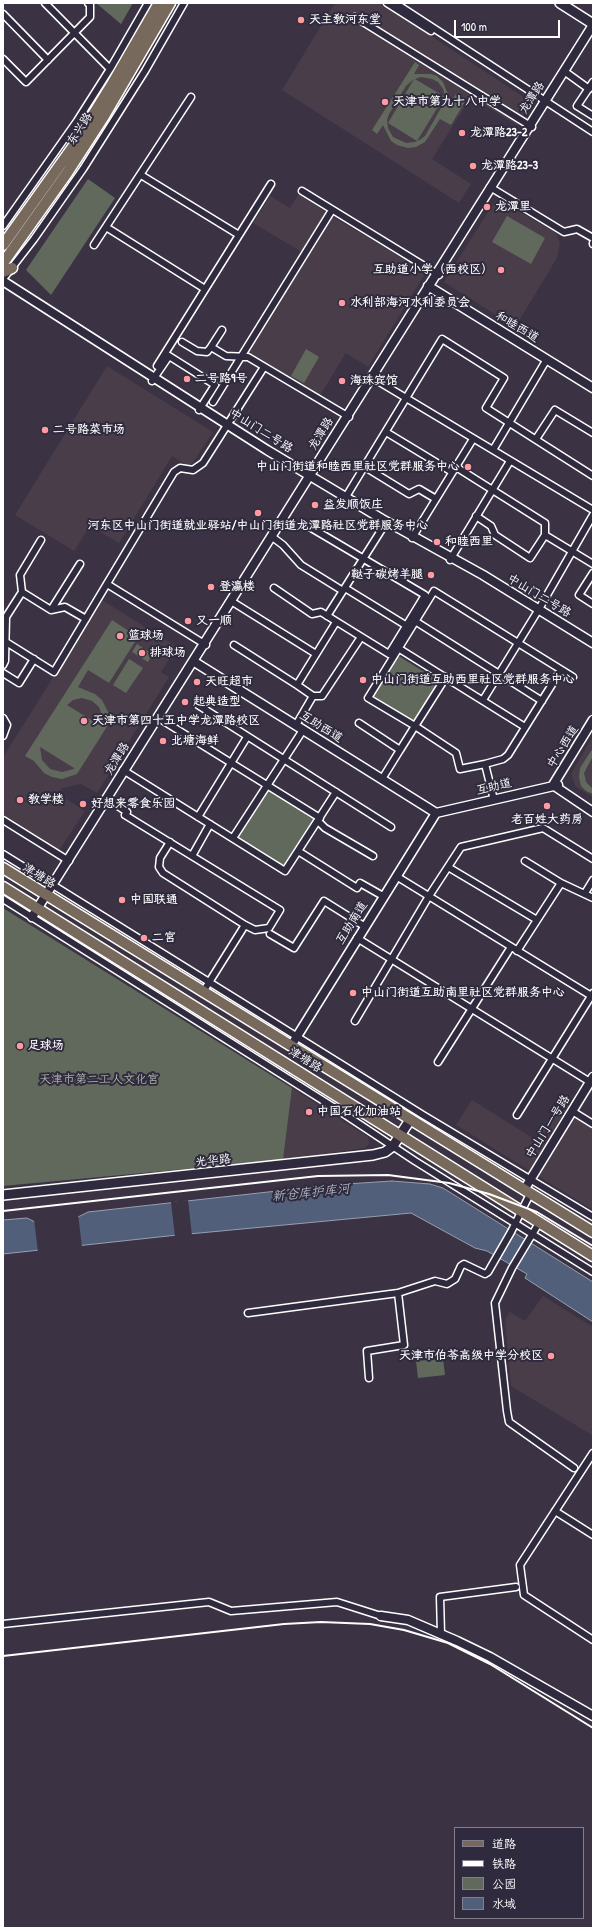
<!DOCTYPE html>
<html>
<head>
<meta charset="utf-8">
<style>
  body { margin:0 }
  #map { position:relative; width:596px; height:1931px; overflow:hidden; background:#3b3343; font-family:"Patrick Hand","LXGW WenKai TC",sans-serif }
  canvas { display:block }
  .frame { position:absolute; inset:0; border:4px solid #fff; pointer-events:none }
  .legend { position:absolute; left:454px; top:1827px; width:130px; height:92px; box-sizing:border-box; background:#2f2a3d; border:1px solid #827f8b; margin:0; padding:5px 7px; list-style:none; font-size:12px; color:#fff }
  .legend li { display:flex; align-items:center; gap:8px; height:20px }
  .legend b { width:20px; border:1px solid #827f8b }
  .scale { position:absolute; left:454px; top:20px; width:106px; height:18px; box-sizing:border-box; border:2px solid #fff; border-top:0; padding-left:5px; font-size:12px; line-height:14px; white-space:nowrap; color:#fff; -webkit-text-stroke:3px #2f2a3d; paint-order:stroke }
</style>
</head>
<body>
<div id="map">
<canvas width="596" height="1931"></canvas>
<div class="frame"></div>
<ul class="legend">
<li><b style="height:5px;background:#77695c"></b>道路</li>
<li><b style="height:5px;background:#fff"></b>铁路</li>
<li><b style="height:11px;background:#61695c"></b>公园</li>
<li><b style="height:11px;background:#515f7a"></b>水域</li>
</ul>
<div class="scale">100 m</div>
</div>
<script>
const context = document.querySelector('canvas').getContext('2d');
context.lineJoin = 'round';
function fillPath(path, color) {
  context.fillStyle = color;
  context.fill(path, 'evenodd');
}
function toPath(rows) {
  const path = new Path2D();
  for (const r of rows) {
    path.moveTo(r[0], r[1]);
    for (let i = 2; i < r.length; i += 2) path.lineTo(r[i], r[i + 1]);
  }
  return path;
}
function trace(path, color, width, dash) {
  context.strokeStyle = color;
  context.lineWidth = width;
  context.lineCap = dash ? 'butt' : 'round';
  context.setLineDash(dash || []);
  context.stroke(path);
}
function write(font, color, halo, rows, align = 'center') {
  context.font = font + ' "Patrick Hand","LXGW WenKai TC",sans-serif';
  context.lineWidth = 4;
  context.setLineDash([]);
  context.textBaseline = 'middle';
  context.strokeStyle = halo;
  context.fillStyle = color;
  for (const [text, x, y, turn = 0] of rows) {
    context.save();
    context.translate(x, y);
    context.rotate((+turn || 0) * Math.PI / 180);
    context.textAlign = isNaN(turn) ? turn : align;
    if (halo) context.strokeText(text, 0, 0);
    context.fillText(text, 0, 0);
    context.restore();
  }
}
const built = toPath([
  [335,3,381,3,528,100,529,104,517,125,471,97,432,159,471,184,459,203,282,90],
  [299,194,333,217,426,272,368,367,346,353,319,397,246,353,307,255,253,223,270,196,290,208],
  [500,200,556,233,560,243,557,258,515,327,444,282,495,201,498,202],
  [107,366,213,432,190,467,172,456,119,543,90,526,74,551,15,515],
  [102,600,177,647,161,672,169,677,97,793,81,784,62,788,58,794,85,811,58,852,3,817,3,757],
  [593,736,593,797,576,787,571,774],
  [292,1088,368,1137,369,1144,364,1148,283,1160],
  [472,1100,536,1140,560,1100,593,1120,593,1210,456,1125],
  [543,1296,593,1327,592,1435,511,1386,505,1319,510,1312,525,1321]
]);
const green = toPath([
  [96,3,133,3,121,24],
  [415,62,419,65,414,74,431,74,437,76,443,82,448,94,447,107,456,94,466,100,451,125,440,119,425,142,416,147,408,148,397,145,391,141,383,125,377,134,372,130],
  [421,77,432,79,438,82,443,89,445,97,415,79],
  [414,79,388,123,417,141,444,97,445,101,425,136,421,139,415,142,406,143,393,137,388,128,387,120,389,114,406,86],
  [88,179,115,198,51,295,26,270],
  [507,216,545,238,531,264,492,242],
  [306,349,319,357,304,383,291,376],
  [112,620,138,637,109,683,88,670,78,687,95,694,102,700,108,712,108,725,77,774,62,779,52,777,44,773,34,761,25,756],
  [82,698,92,701,99,707,103,719,101,726,67,705,73,700],
  [40,747,74,768,74,769,62,772,50,769,42,760],
  [137,644,152,654,148,662,132,652],
  [397,655,439,681,413,721,371,695],
  [129,659,143,668,126,693,113,685],
  [593,748,593,756,584,773,586,782,593,789,593,794,586,791,581,786,579,777,580,768],
  [269,788,316,818,285,867,238,837],
  [3,908,292,1088,283,1160,3,1186],
  [443,1359,445,1375,418,1378,416,1361]
]);
const water = toPath([
  [392,1181,430,1184,443,1188,593,1282,593,1322,525,1278,527,1274,487,1251,475,1248,411,1213,168,1236,3,1254,3,1220,27,1218,35,1222,78,1217,88,1212,331,1185,392,1181]
]);
const pier = toPath([
  [188,1200,192,1236,175,1237,171,1202],
  [78,1214,82,1247,38,1252,34,1219]
]);
const minor = toPath([
  [45,3,110,69],
  [387,3,431,31],
  [395,3,593,132],
  [3,14,48,60],
  [355,17,532,127],
  [3,59,26,82,90,17,90,5,88,3],
  [564,71,589,89],
  [593,82,577,106,593,116],
  [141,175,239,235],
  [490,187,564,232,577,229,593,238],
  [302,191,439,275],
  [3,226,77,121,110,69,148,3],
  [106,227,205,289],
  [593,243,593,244],
  [94,245,191,97],
  [3,279,34,239,83,169,145,71,184,3],
  [222,330,211,347,226,356,248,357,349,417],
  [182,342,197,351,207,352,211,347],
  [157,366,271,184],
  [371,377,593,510],
  [152,381,169,356,215,385,199,410],
  [213,402,332,210],
  [386,432,452,472],
  [536,439,555,410,593,433],
  [493,450,547,359],
  [365,467,409,494,419,489,436,499],
  [456,467,545,523,545,535,530,558,495,535,491,526,476,516],
  [344,500,442,339,504,378,486,408,593,476],
  [545,535,593,564],
  [271,536,283,545,301,565,343,591],
  [412,538,473,439],
  [450,560,510,461],
  [593,573,579,595,593,604],
  [107,584,206,645],
  [274,588,312,614,321,612,389,654,425,595,308,526],
  [345,588,407,626],
  [22,592,51,610,80,564],
  [231,601,316,654],
  [51,610,65,607,86,619],
  [327,616,387,521],
  [415,621,542,701],
  [6,642,54,672,174,472,180,468,193,470,203,463,264,367],
  [234,645,297,685,336,622],
  [398,648,525,727],
  [3,665,5,661,6,617,22,592,20,575,41,540],
  [3,673,19,683,34,659],
  [446,677,415,726,368,698,434,591,573,677],
  [297,685,313,696,322,696,361,637],
  [483,700,539,609,593,515],
  [198,705,391,827],
  [157,717,320,818],
  [3,718,7,725,3,736],
  [359,723,400,750,415,726,456,753,460,769,485,764,494,800],
  [296,725,313,696],
  [485,764,503,759,508,755,561,670],
  [123,770,285,871,336,792],
  [382,779,400,750],
  [106,798,127,812,125,815,280,910,269,928,255,930,245,925,163,873,159,867,160,858,170,842],
  [198,817,247,737],
  [3,820,69,861],
  [318,821,325,828,373,856],
  [233,838,303,730],
  [298,851,357,888,360,883,383,896],
  [3,854,423,1115,593,1217],
  [192,856,210,824],
  [525,861,561,883,593,898],
  [448,867,537,920],
  [396,876,593,997],
  [585,893,593,880],
  [3,899,338,1110,415,1161,593,1272],
  [270,934,294,948,324,901,364,926],
  [357,938,590,1082],
  [517,951,561,883],
  [203,992,245,925],
  [355,1021,429,896,461,847,543,828,593,859],
  [438,1062,511,947],
  [572,1111,593,1124],
  [517,1115,593,993],
  [539,1223,512,1268,495,1303,507,1411,509,1422,574,1468],
  [248,1313,398,1293,435,1281,447,1284,455,1279,461,1266,464,1264,485,1274,488,1272,511,1232,530,1194],
  [369,1378,367,1351,404,1345,398,1293],
  [593,1453,520,1565,524,1595,593,1640],
  [555,1511,593,1535],
  [3,1624,209,1602,231,1611,337,1602,381,1616],
  [441,1634,440,1597,516,1587]
]);
const tertiary = toPath([
  [3,281,267,450,382,519,483,575,593,643],
  [428,286,593,388],
  [193,661,436,813],
  [553,785,593,720],
  [553,785,593,812],
  [436,813,558,785],
  [32,917,593,25],
  [291,1046,436,813],
  [524,1190,593,1077],
  [381,1616,408,1620,457,1641,490,1657,593,1716]
]);
const secondary = toPath([
  [560,3,593,24],
  [3,1195,373,1155,385,1152,393,1146,410,1120]
]);
const primary = toPath([
  [3,868,593,1232],
  [3,887,593,1256]
]);
const trunk = toPath([
  [3,245,75,144,111,86,159,3],
  [3,263,67,173,104,116,170,3],
  [3,272,12,268]
]);
const rail = toPath([
  [3,1211,318,1176,388,1175,449,1183,489,1194,537,1212,593,1246],
  [3,1656,284,1624,321,1622,370,1624,404,1630,448,1643,490,1664,593,1728]
]);
const markers = [
  [301,20,4,"#ff9aa2"],
  [385,102,4,"#ff9aa2"],
  [462,133,4,"#ff9aa2"],
  [473,166,4,"#ff9aa2"],
  [487,207,4,"#ff9aa2"],
  [501,270,4,"#ff9aa2"],
  [342,303,4,"#ff9aa2"],
  [187,379,4,"#ff9aa2"],
  [342,381,4,"#ff9aa2"],
  [45,430,4,"#ff9aa2"],
  [468,467,4,"#ff9aa2"],
  [315,505,4,"#ff9aa2"],
  [258,513,4,"#ff9aa2"],
  [437,542,4,"#ff9aa2"],
  [431,575,4,"#ff9aa2"],
  [211,587,4,"#ff9aa2"],
  [188,621,4,"#ff9aa2"],
  [120,636,4,"#ff9aa2"],
  [142,653,4,"#ff9aa2"],
  [363,680,4,"#ff9aa2"],
  [197,682,4,"#ff9aa2"],
  [185,702,4,"#ff9aa2"],
  [84,721,4,"#ff9aa2"],
  [163,741,4,"#ff9aa2"],
  [20,800,4,"#ff9aa2"],
  [83,804,4,"#ff9aa2"],
  [547,806,4,"#ff9aa2"],
  [122,900,4,"#ff9aa2"],
  [144,938,4,"#ff9aa2"],
  [353,993,4,"#ff9aa2"],
  [20,1046,4,"#ff9aa2"],
  [309,1112,4,"#ff9aa2"],
  [551,1356,4,"#ff9aa2"]
];
const poiNames = [
  ["天主教河东堂",309,20],
  ["天津市第九十八中学",393,102],
  ["龙潭路23-2",470,133],
  ["龙潭路23-3",481,166],
  ["龙潭里",495,207],
  ["互助道小学（西校区）",493,270,"right"],
  ["水利部海河水利委员会",350,303],
  ["二号路9号",195,379],
  ["海珠宾馆",350,381],
  ["二号路菜市场",53,430],
  ["中山门街道和睦西里社区党群服务中心",460,467,"right"],
  ["益发顺饭庄",323,505],
  ["河东区中山门街道就业驿站/中山门街道龙潭路社区党群服务中心",258,526,"center"],
  ["和睦西里",445,542],
  ["鞑子碳烤羊腿",423,575,"right"],
  ["登瀛楼",219,587],
  ["又一顺",196,621],
  ["篮球场",128,636],
  ["排球场",150,653],
  ["中山门街道互助西里社区党群服务中心",371,680],
  ["天旺超市",205,682],
  ["起典造型",193,702],
  ["天津市第四十五中学龙潭路校区",92,721],
  ["北塘海鲜",171,741],
  ["教学楼",28,800],
  ["好想来零食乐园",91,804],
  ["老百姓大药房",547,820,"center"],
  ["中国联通",130,900],
  ["二宫",152,938],
  ["中山门街道互助南里社区党群服务中心",361,993],
  ["足球场",28,1046],
  ["中国石化加油站",317,1112],
  ["天津市伯苓高级中学分校区",543,1356,"right"]
];
const streetNames = [
  ["龙潭路",532,98,-57],
  ["东兴路",80,129,-57],
  ["和睦西道",517,327,31],
  ["中山门二号路",261,431,32],
  ["龙潭路",321,434,-58],
  ["中山门二号路",539,596,31],
  ["互助西道",321,727,32],
  ["中心西道",563,747,-58],
  ["龙潭路",117,759,-58],
  ["互助道",494,787,-13],
  ["津塘路",39,876,32],
  ["互助南道",352,923,-58],
  ["津塘路",305,1060,32],
  ["中山门一号路",548,1127,-58],
  ["光华路",213,1161,-6]
];
const parkNames = [
  ["天津市第二工人文化宫",99,1080]
];
const waterNames = [
  ["新仓库护库河",311,1193,-6]
];
fillPath(built, '#493d4a');
fillPath(green, '#61695c');
fillPath(water, '#515f7a');
trace(water, '#979faf', 1);
fillPath(pier, '#3b3343');
trace(minor, '#fff', 9);
trace(tertiary, '#fff', 11);
trace(secondary, '#fff', 12);
trace(primary, '#fff', 13);
trace(trunk, '#fff', 13);
trace(minor, '#2f2a3d', 6);
trace(tertiary, '#2f2a3d', 8);
trace(secondary, '#2f2a3d', 9);
trace(primary, '#77695c', 10);
trace(trunk, '#77695c', 10);
trace(rail, '#fff', 2);
for (const [x, y, r, color] of markers) {
  const dot = new Path2D();
  dot.arc(x, y, r, 0, 2 * Math.PI);
  context.fillStyle = color;
  context.fill(dot);
  trace(dot, '#2f2a3d', 1.5);
}
write('bold 12px', '#fff', '#2f2a3d', poiNames, 'left');
write('12px', '#fff', '#2f2a3d', streetNames);
write('12px', '#b0b4ae', '#2f2a3d', parkNames);
write('italic 13px', '#b1b7c3', '#2f2a3d', waterNames);
</script>
</body>
</html>
